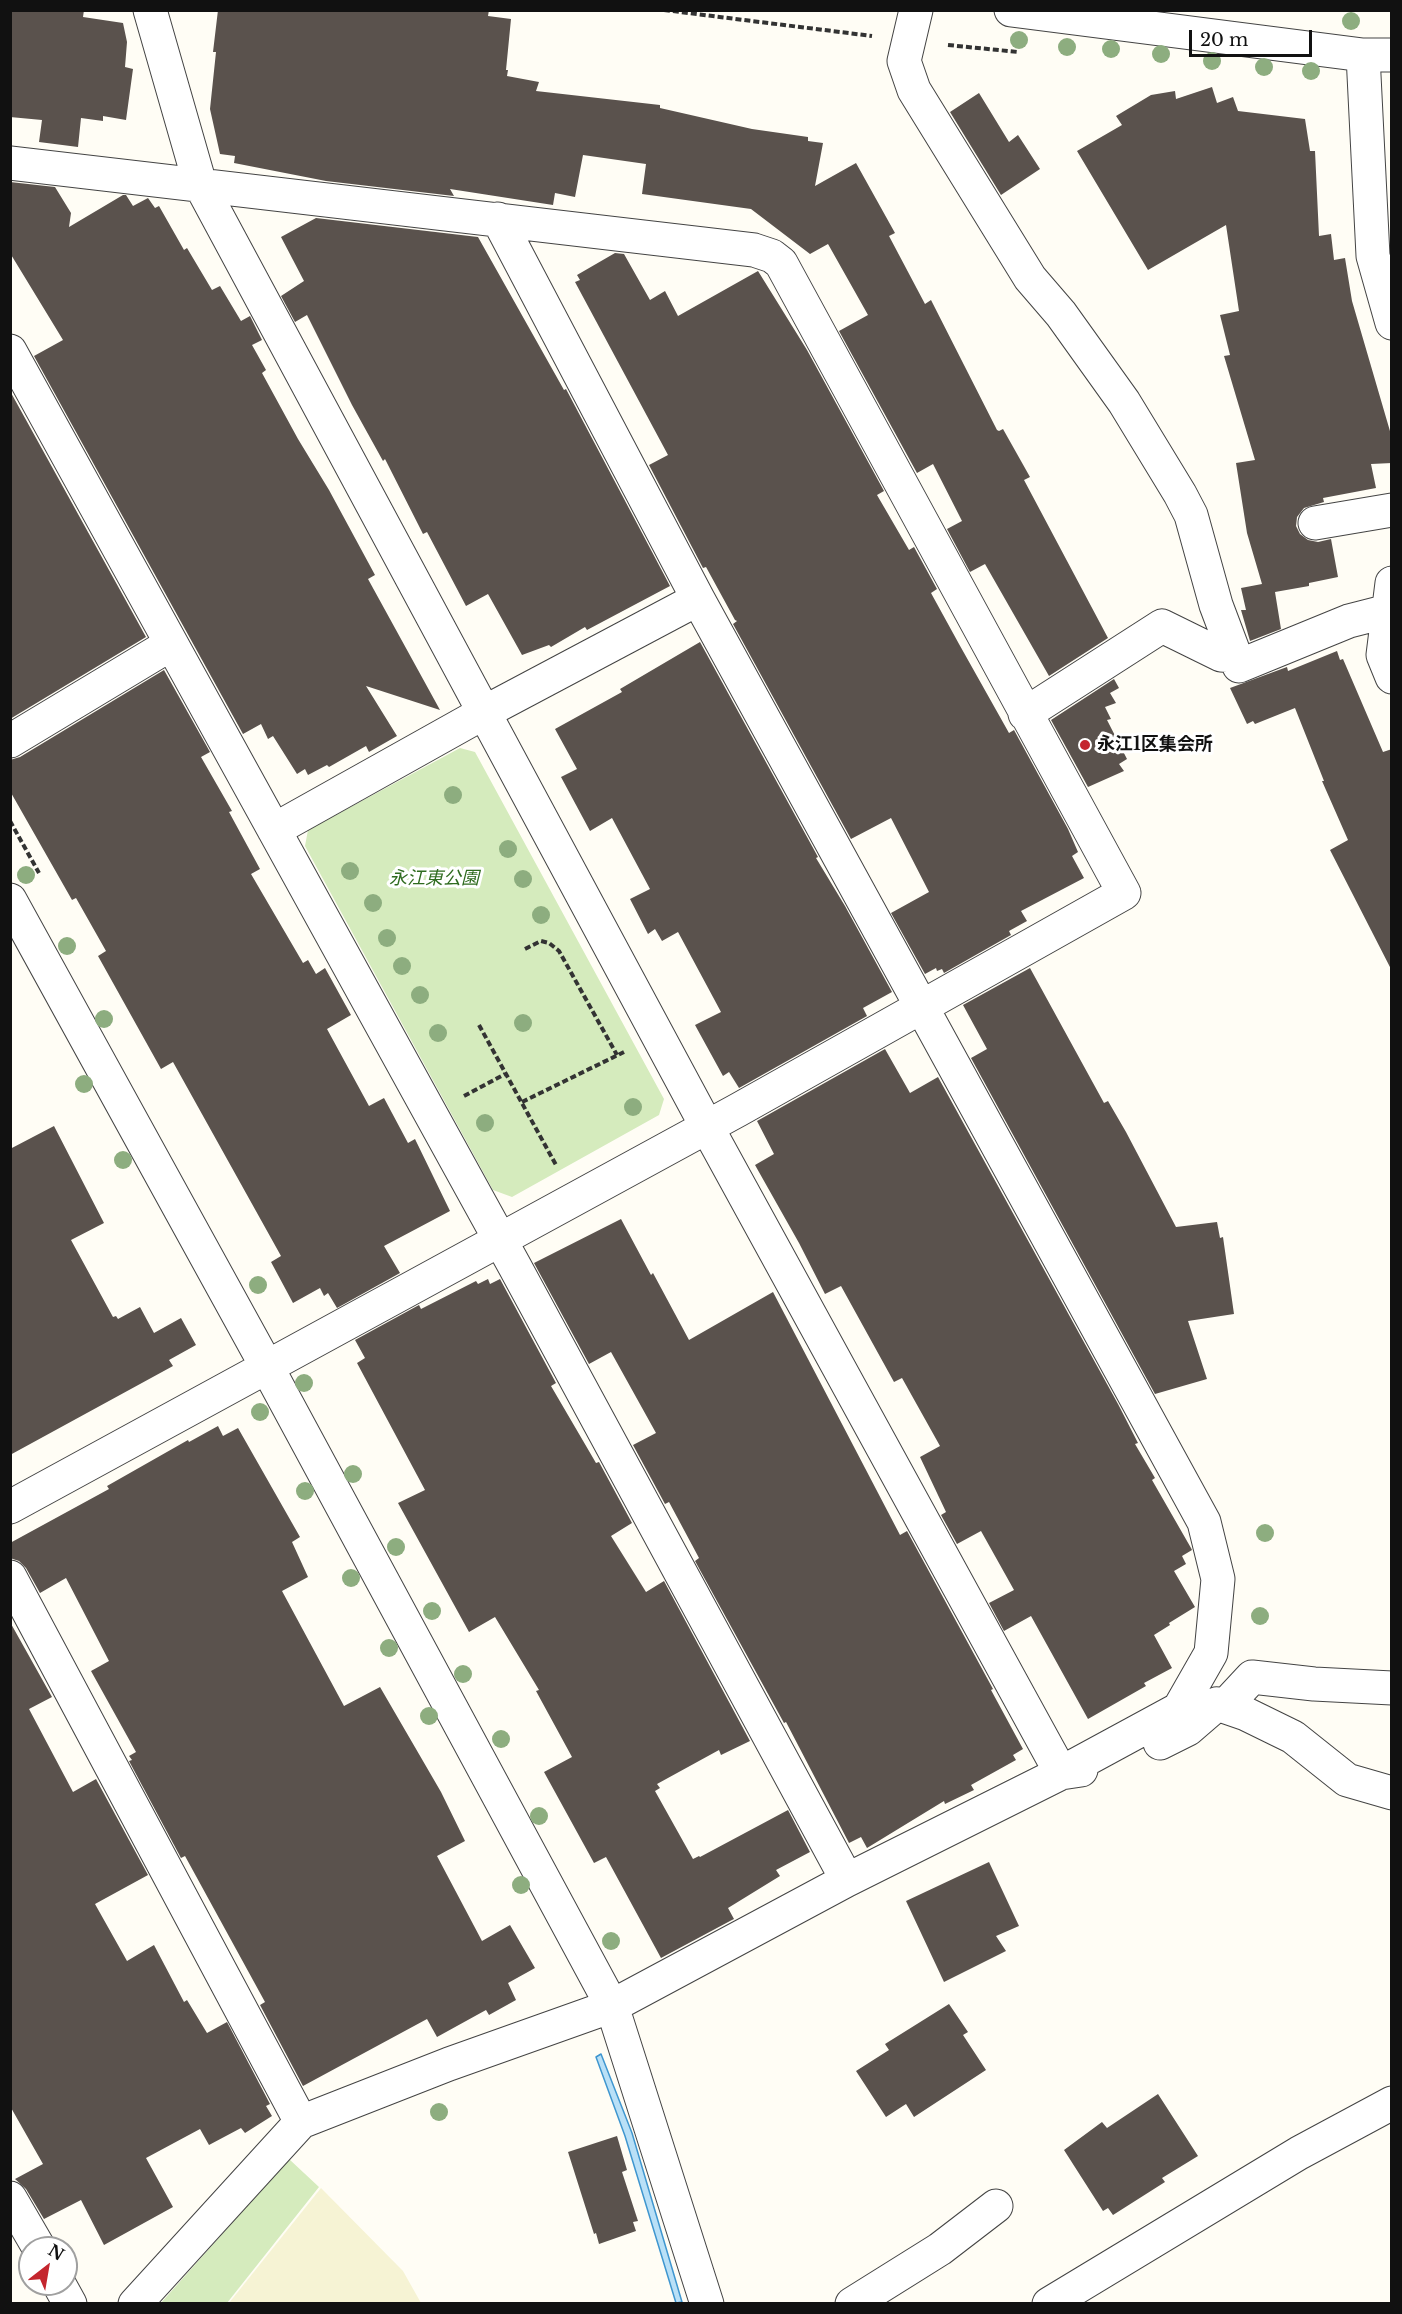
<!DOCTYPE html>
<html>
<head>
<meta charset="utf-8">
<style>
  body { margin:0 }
  #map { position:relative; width:1402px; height:2314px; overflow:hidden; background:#fffdf5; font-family:"Libre Baskerville",serif }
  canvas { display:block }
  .frame { position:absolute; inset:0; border:12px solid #111; pointer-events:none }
  .north { position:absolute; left:18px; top:2236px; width:60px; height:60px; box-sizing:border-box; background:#fff; border:2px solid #a0a0a0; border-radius:50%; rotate:31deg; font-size:16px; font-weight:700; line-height:24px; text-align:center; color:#111 }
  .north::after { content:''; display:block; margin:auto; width:21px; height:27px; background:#c4262e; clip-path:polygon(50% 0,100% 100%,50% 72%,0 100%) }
  .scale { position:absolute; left:1189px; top:30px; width:123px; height:27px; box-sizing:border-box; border:3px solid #111; border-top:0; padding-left:8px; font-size:18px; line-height:21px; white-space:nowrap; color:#111; -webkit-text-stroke:4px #fff; paint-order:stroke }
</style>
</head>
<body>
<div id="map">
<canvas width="1402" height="2314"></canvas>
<div class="frame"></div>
<div class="north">N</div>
<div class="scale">20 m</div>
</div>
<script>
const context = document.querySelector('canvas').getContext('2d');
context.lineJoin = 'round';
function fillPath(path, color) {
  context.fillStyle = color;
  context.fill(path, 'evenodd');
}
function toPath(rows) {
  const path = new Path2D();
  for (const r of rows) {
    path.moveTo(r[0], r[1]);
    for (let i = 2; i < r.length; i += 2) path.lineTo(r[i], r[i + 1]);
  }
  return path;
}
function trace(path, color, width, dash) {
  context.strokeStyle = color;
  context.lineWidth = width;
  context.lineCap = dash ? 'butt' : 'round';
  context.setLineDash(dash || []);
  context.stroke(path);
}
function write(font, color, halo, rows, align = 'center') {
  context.font = font + ' "Libre Baskerville","Noto Sans JP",serif';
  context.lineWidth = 6;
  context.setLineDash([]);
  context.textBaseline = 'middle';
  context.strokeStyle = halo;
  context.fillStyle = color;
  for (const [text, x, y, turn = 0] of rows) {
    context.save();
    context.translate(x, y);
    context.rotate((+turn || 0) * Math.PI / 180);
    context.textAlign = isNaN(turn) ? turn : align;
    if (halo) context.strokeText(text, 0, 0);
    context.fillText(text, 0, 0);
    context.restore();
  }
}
const farmland = toPath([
  [321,2188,403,2271,421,2303,229,2303]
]);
const green = toPath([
  [460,748,475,752,664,1099,659,1115,512,1197,493,1190,305,846,308,830],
  [289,2159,319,2187,227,2303,160,2304]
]);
const water = toPath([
  [601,2054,632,2133,682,2302,676,2303,625,2136,596,2057,601,2054]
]);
const building = toPath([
  [10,10,84,10,83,17,123,23,127,42,125,67,133,69,126,120,103,116,103,121,81,118,78,147,39,142,42,120,10,117],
  [218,10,489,10,488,16,511,19,506,70,508,70,507,76,539,82,536,91,660,105,660,108,752,129,808,137,808,141,823,143,815,186,856,163,895,233,889,236,925,304,931,300,997,430,999,431,1003,429,1030,477,1024,480,1108,638,1049,676,985,564,970,572,947,529,962,521,933,464,917,473,839,331,868,315,828,244,810,254,751,209,642,194,646,164,583,155,575,197,555,193,553,205,450,189,454,196,326,181,234,163,235,156,220,154,210,109,216,52,213,52],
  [1212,87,1217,103,1233,97,1238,111,1305,119,1310,151,1315,151,1319,236,1331,234,1334,260,1345,258,1352,301,1392,438,1392,463,1371,464,1376,488,1323,498,1324,502,1304,508,1297,517,1296,526,1300,534,1308,540,1318,542,1331,539,1338,577,1309,583,1309,586,1275,592,1281,629,1250,641,1241,610,1246,610,1241,588,1262,584,1247,533,1236,463,1255,460,1224,356,1230,355,1220,315,1239,311,1226,225,1148,270,1077,151,1122,125,1116,116,1151,95,1175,91,1176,99],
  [979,93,1009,142,1018,135,1040,169,1001,195,950,112],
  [10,182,55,187,71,213,69,227,123,195,126,195,133,206,148,198,155,208,159,206,184,250,187,248,212,290,220,286,241,321,250,316,262,340,252,345,266,370,262,373,298,439,329,490,375,575,368,579,440,710,366,686,397,736,369,752,366,746,329,767,327,765,308,775,305,769,297,774,273,736,268,739,261,724,243,734,34,356,63,340,10,253],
  [316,218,478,237,564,390,566,389,670,586,587,630,585,627,551,647,549,645,522,655,488,594,466,606,427,532,423,534,385,459,383,461,352,405,307,315,295,322,281,296,304,281,281,237],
  [615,253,624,254,650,300,665,291,678,316,758,271,807,350,884,491,877,495,909,550,914,547,937,589,931,593,959,644,1009,733,1014,730,1068,829,1078,852,1072,856,1084,878,1021,911,1027,921,1009,931,1011,935,944,973,942,969,937,971,936,968,925,974,891,913,929,892,891,818,851,839,733,624,737,621,735,620,706,567,703,568,649,465,668,455,575,282,580,280,577,275],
  [10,391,146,637,10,719],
  [700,642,818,857,816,858,845,906,892,992,863,1008,867,1016,739,1088,729,1072,723,1076,695,1025,721,1012,678,932,662,941,655,929,648,934,630,899,650,889,612,818,590,831,561,777,577,769,555,729,622,692,620,689],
  [1337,651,1340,660,1343,659,1383,752,1392,749,1392,971,1330,850,1348,840,1322,781,1324,781,1295,708,1255,724,1253,721,1247,724,1230,688,1287,667,1288,671],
  [164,670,210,752,201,757,232,811,229,812,260,869,251,874,303,963,308,960,316,974,325,968,351,1015,327,1029,369,1106,384,1098,408,1143,415,1139,450,1211,384,1246,400,1273,337,1308,328,1293,324,1296,320,1288,293,1303,271,1262,281,1256,173,1062,161,1069,98,956,106,951,76,898,72,900,10,791,10,760,20,757],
  [1114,679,1119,688,1110,693,1116,703,1105,707,1111,719,1107,720,1127,759,1119,764,1124,771,1088,787,1051,720],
  [1030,968,1104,1103,1108,1101,1126,1132,1176,1227,1217,1222,1220,1238,1223,1237,1234,1314,1188,1321,1207,1379,1155,1394,971,1058,987,1049,963,1005],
  [885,1049,910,1093,938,1077,1118,1404,1138,1443,1135,1444,1155,1478,1152,1480,1191,1548,1192,1550,1182,1556,1186,1564,1174,1571,1195,1607,1169,1623,1170,1625,1154,1635,1172,1668,1144,1683,1146,1686,1088,1719,1031,1616,1004,1631,989,1603,1014,1590,981,1531,957,1544,941,1515,946,1512,920,1457,940,1446,902,1378,894,1382,841,1286,825,1294,799,1243,755,1165,774,1154,757,1121],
  [54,1126,104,1223,71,1240,113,1317,116,1316,118,1319,140,1307,154,1333,181,1318,196,1345,169,1360,173,1366,10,1455,10,1149],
  [621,1219,651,1275,653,1273,689,1340,773,1292,900,1535,907,1531,993,1689,991,1690,1023,1749,1013,1755,1016,1760,971,1785,974,1790,945,1804,944,1801,867,1848,861,1837,849,1843,786,1722,784,1723,695,1561,699,1558,669,1502,665,1504,633,1445,656,1433,611,1352,589,1364,534,1263],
  [488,1279,490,1284,500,1279,556,1383,551,1386,596,1463,599,1462,632,1523,611,1536,646,1592,664,1581,750,1741,721,1755,719,1750,657,1784,660,1788,655,1791,693,1859,699,1856,700,1857,788,1810,810,1852,776,1870,780,1876,728,1908,734,1919,730,1921,661,1958,606,1857,594,1863,544,1772,572,1757,536,1691,539,1690,495,1617,469,1632,398,1503,425,1490,357,1363,365,1358,355,1340,419,1305,421,1309,476,1281,478,1284],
  [218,1426,223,1436,238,1428,300,1537,292,1542,308,1577,282,1591,344,1706,380,1687,441,1792,465,1841,437,1856,482,1941,510,1925,535,1968,508,1983,516,2000,489,2015,486,2010,437,2037,427,2019,303,2086,260,2005,265,2002,185,1856,181,1858,129,1761,132,1760,129,1756,136,1752,91,1671,109,1661,66,1578,40,1593,26,1568,19,1561,10,1558,10,1543,109,1489,107,1486,188,1440,189,1442],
  [10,1622,52,1697,29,1709,73,1792,96,1779,148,1875,95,1904,127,1961,154,1945,184,2002,187,2000,207,2033,227,2022,270,2104,266,2106,272,2116,245,2133,241,2128,209,2145,200,2129,146,2158,173,2207,104,2245,81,2200,44,2219,26,2189,15,2179,43,2164,10,2106],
  [989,1862,1019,1926,996,1936,1006,1951,944,1982,906,1901],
  [949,2004,968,2032,963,2035,986,2070,914,2117,906,2104,886,2117,856,2071,889,2050,885,2044],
  [1158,2094,1198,2156,1162,2178,1165,2182,1113,2215,1108,2208,1103,2211,1064,2150,1102,2122,1107,2128],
  [617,2136,627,2170,622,2172,638,2221,633,2222,636,2231,599,2244,596,2233,594,2234,568,2152]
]);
const path = toPath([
  [664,10,872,36],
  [948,45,1018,52],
  [10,821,39,873],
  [525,949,541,941,549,943,559,951,617,1055],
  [479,1025,556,1165],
  [464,1096,505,1074],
  [522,1102,624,1052]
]);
const minor = toPath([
  [150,10,200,184,707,1127,1061,1773,1081,1770],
  [916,10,904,61,914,90,1030,278,1061,314,1124,402,1180,494,1191,515,1216,605,1239,666,1349,621,1388,611],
  [1011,10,1363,55,1392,55],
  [1363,55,1373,256,1392,323],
  [10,163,754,250,772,256,781,263,1124,893,738,1110,10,1507],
  [10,351,514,1265,847,1880],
  [1315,523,1392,510],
  [1392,583,1383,655,1392,677],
  [1025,714,1162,626,1221,655,1235,656],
  [10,741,171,644],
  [274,830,485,712,698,599],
  [10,900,267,1367,612,2006,707,2304],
  [10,1577,301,2122],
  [1225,1706,1252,1677,1314,1684,1392,1688],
  [1160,1743,1188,1729,1217,1704,1246,1714,1293,1737,1347,1780,1392,1793],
  [10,2198,39,2248],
  [59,2284,70,2304],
  [135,2304,301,2122,449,2064,612,2006,847,1880,1061,1773,1179,1709,1211,1653,1218,1579,1204,1522,698,599,498,219],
  [852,2304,940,2249,996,2206],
  [1049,2304,1299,2153,1392,2103]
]);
const trees = [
  [1351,21],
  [1019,40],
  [1067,47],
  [1111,49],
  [1161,54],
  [1212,61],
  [1264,67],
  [1311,71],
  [453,795],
  [508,849],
  [350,871],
  [26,875],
  [523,879],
  [373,903],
  [541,915],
  [387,938],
  [67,946],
  [402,966],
  [420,995],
  [104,1019],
  [523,1023],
  [438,1033],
  [84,1084],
  [633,1107],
  [485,1123],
  [123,1160],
  [258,1285],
  [304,1383],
  [260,1412],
  [353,1474],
  [305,1491],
  [1265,1533],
  [396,1547],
  [351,1578],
  [432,1611],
  [1260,1616],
  [389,1648],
  [463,1674],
  [429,1716],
  [501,1739],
  [539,1816],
  [521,1885],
  [611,1941],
  [439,2112]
];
const markers = [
  [1085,745,6,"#c4262e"]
];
const poiNames = [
  ["永江1区集会所",1097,745]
];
const parkNames = [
  ["永江東公園",434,879]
];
fillPath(farmland, '#f6f3d4');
fillPath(green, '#d5ebbd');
fillPath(water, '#b9e0f7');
trace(water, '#3f96cf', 1.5);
fillPath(building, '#5a524d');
trace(minor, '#444', 35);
trace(path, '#333', 4, [6, 3]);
trace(minor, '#fff', 33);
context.fillStyle = '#8dad7f';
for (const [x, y] of trees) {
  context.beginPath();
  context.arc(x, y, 9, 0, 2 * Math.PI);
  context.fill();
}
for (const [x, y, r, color] of markers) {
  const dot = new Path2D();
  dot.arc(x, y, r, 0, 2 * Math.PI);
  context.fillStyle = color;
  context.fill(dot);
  trace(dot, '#fff', 2);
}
write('bold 18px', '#111', '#fff', poiNames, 'left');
write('italic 18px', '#2f6b1f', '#fff', parkNames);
</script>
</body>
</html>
